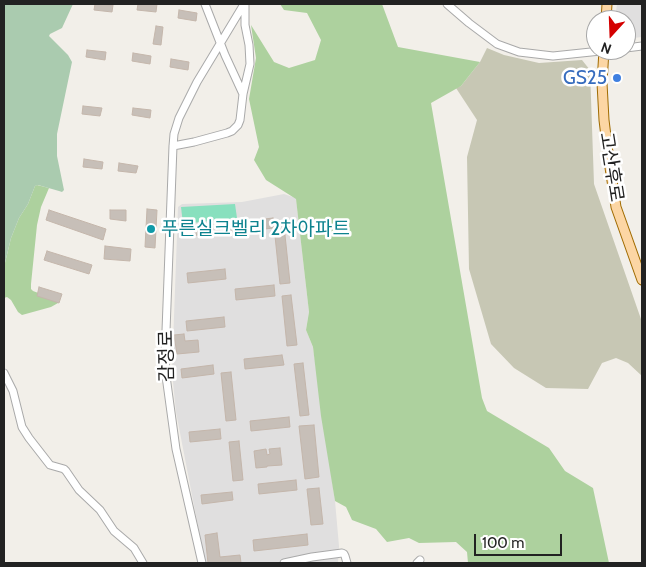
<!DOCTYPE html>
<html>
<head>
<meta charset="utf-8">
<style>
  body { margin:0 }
  #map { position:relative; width:646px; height:567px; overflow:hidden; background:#f2efe9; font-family:Cabin,sans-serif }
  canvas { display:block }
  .frame { position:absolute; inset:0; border:5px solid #222; pointer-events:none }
  .north { position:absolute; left:586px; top:10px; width:50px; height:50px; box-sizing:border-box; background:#fff; border:1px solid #a7a7a7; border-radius:50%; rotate:200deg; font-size:14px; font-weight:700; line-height:20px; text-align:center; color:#222 }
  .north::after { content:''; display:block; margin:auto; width:18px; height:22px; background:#d40000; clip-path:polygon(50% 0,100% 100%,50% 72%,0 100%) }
  .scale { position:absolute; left:474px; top:534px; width:88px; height:22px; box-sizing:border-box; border:2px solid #222; border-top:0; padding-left:6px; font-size:15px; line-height:18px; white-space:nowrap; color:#222; -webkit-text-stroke:4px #fff; paint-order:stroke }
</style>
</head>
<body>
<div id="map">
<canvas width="646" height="567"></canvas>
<div class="frame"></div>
<div class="north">N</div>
<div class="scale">100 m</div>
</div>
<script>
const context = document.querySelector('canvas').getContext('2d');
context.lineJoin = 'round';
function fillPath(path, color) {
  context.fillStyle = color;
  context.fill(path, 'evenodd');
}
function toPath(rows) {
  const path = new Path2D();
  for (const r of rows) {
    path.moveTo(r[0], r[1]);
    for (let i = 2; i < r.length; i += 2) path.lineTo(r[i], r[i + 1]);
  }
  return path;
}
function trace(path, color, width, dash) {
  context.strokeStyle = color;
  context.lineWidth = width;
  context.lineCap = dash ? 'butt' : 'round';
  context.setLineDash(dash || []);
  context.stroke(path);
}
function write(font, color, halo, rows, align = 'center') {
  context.font = font + ' Cabin,"Noto Sans KR",sans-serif';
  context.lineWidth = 5;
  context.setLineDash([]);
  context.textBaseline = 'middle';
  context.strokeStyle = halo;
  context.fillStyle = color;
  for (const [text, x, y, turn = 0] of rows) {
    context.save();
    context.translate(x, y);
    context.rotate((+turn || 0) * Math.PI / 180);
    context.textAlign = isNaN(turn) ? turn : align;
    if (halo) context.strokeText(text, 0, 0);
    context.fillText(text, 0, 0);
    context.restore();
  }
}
const residential = toPath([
  [617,4,642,4,642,37,626,39,626,20,615,20],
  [284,194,296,198,309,312,306,330,313,347,335,501,339,546,338,563,205,563,176,412,172,372,178,207,182,204,242,202]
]);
const construction = toPath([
  [487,48,504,55,539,63,582,60,590,70,594,184,642,322,642,376,628,363,616,358,602,363,588,389,546,388,514,368,491,344,469,269,467,157,477,120,456,88,461,86,480,62]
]);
const forest = toPath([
  [280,4,382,4,398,47,480,62,461,86,431,103,482,398,487,411,549,448,565,471,593,488,609,563,468,563,467,552,456,542,419,543,409,538,387,542,376,529,352,520,346,507,335,501,321,416,313,347,306,330,309,312,296,199,266,180,254,160,259,147,249,99,256,58,251,25,274,62,289,68,315,60,321,40,307,13,284,10],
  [37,185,49,188,41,207,37,225,31,284,31,289,33,291,57,300,58,301,58,303,51,307,22,315,18,312,11,300,7,297,4,298,4,267,11,238,19,218,28,204,35,186]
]);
const cemetery = toPath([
  [4,4,73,4,62,28,50,34,49,36,68,55,72,62,57,134,57,156,64,190,62,192,59,191,38,185,35,186,28,204,19,218,11,238,4,267]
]);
const pitch = toPath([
  [235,204,237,218,183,224,181,207]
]);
const building = toPath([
  [95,4,113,5,112,12,94,10,95,4],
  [138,4,157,4,156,12,137,10,138,4],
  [179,10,197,13,196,21,178,18,179,10],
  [156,26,163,27,161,45,153,44,156,26],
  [87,50,106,52,105,60,86,57,87,50],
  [133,53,151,56,150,64,132,61,133,53],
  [171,59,189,62,188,70,170,67,171,59],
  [83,106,102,108,100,116,82,114,83,106],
  [133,108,151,110,150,118,132,115,133,108],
  [84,159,103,162,102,169,83,167,84,159],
  [119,163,138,166,136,173,118,171,119,163],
  [147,209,157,210,155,248,145,247,147,209],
  [49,210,106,229,103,240,46,220,49,210],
  [110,210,126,210,126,221,110,219,110,210],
  [273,218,274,228,226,233,225,224,273,218],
  [219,224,220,233,187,236,186,227,219,224],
  [285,235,290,283,280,284,275,236,285,235],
  [105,246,131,249,130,261,104,259,105,246],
  [47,251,92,265,89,274,44,260,47,251],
  [225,269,226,279,188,283,187,273,225,269],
  [274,285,275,296,236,300,235,289,274,285],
  [39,287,62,294,59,303,37,296,39,287],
  [291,295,297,345,287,346,282,296,291,295],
  [224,317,225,327,187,331,186,321,224,317],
  [184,334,185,341,198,340,199,352,177,354,174,335,184,334],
  [282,355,284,365,245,369,244,359,282,355],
  [303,363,309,415,300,416,294,364,303,363],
  [213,365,214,374,182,378,181,369,213,365],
  [231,372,236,420,226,421,221,373,231,372],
  [289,417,290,427,251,431,250,421,289,417],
  [314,425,319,477,305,479,299,426,314,425],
  [220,429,221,439,190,442,189,432,220,429],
  [239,441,243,480,233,481,229,442,239,441],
  [280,448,282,465,267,466,267,467,256,468,254,451,266,449,267,455,270,454,269,449,280,448],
  [296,480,297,490,259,494,258,484,296,480],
  [319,488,323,524,311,525,307,489,319,488],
  [232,492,233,500,202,504,201,495,232,492],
  [217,533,220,557,240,555,241,563,208,563,205,535,217,533],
  [307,534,308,545,254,551,253,540,307,534]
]);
const minor = toPath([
  [205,4,225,55,243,94],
  [447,4,469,23,497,44,519,52,553,56,610,50],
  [626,48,642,46],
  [173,146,194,142,227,133,232,131,238,125,240,120,243,94,250,64,249,45,245,25,245,5],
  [4,373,13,391,22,427,29,438,50,465,64,469,66,471,79,490,100,510,114,531,134,548,143,563],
  [202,563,176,449,166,376,165,357,173,146,174,134,179,118,197,82,244,4],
  [284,563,312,557,342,553,344,554,345,556,347,563],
  [417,563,420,560]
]);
const major = toPath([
  [606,20,607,4],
  [604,50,602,83,604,120,609,161,616,207,642,280]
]);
const markers = [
  [617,78,5,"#3f7fe0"],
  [151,229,5,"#0f9aa8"]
];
const shopNames = [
  ["GS25",607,78]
];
const streetNames = [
  ["고산후로",611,167,81],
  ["감정로",167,356,-91]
];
const cultureNames = [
  ["푸른실크벨리 2차아파트",161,229]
];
fillPath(residential, '#e0dfdf');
fillPath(construction, '#c7c7b4');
fillPath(forest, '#add19e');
fillPath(cemetery, '#aacbaf');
fillPath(pitch, '#88e0be');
fillPath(building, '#c7bfb8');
trace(building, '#c4b6ab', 1);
trace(minor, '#a9a9a9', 9);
trace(major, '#a06b00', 11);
trace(minor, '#fff', 7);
trace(major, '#fcd6a4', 9);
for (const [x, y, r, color] of markers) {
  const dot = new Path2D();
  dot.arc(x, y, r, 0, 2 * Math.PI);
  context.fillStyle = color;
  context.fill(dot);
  trace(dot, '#fff', 2);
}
write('19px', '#366cbe', '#fff', shopNames, 'right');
write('19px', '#222', '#fff', streetNames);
write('19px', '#0d838f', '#fff', cultureNames, 'left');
</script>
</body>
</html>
